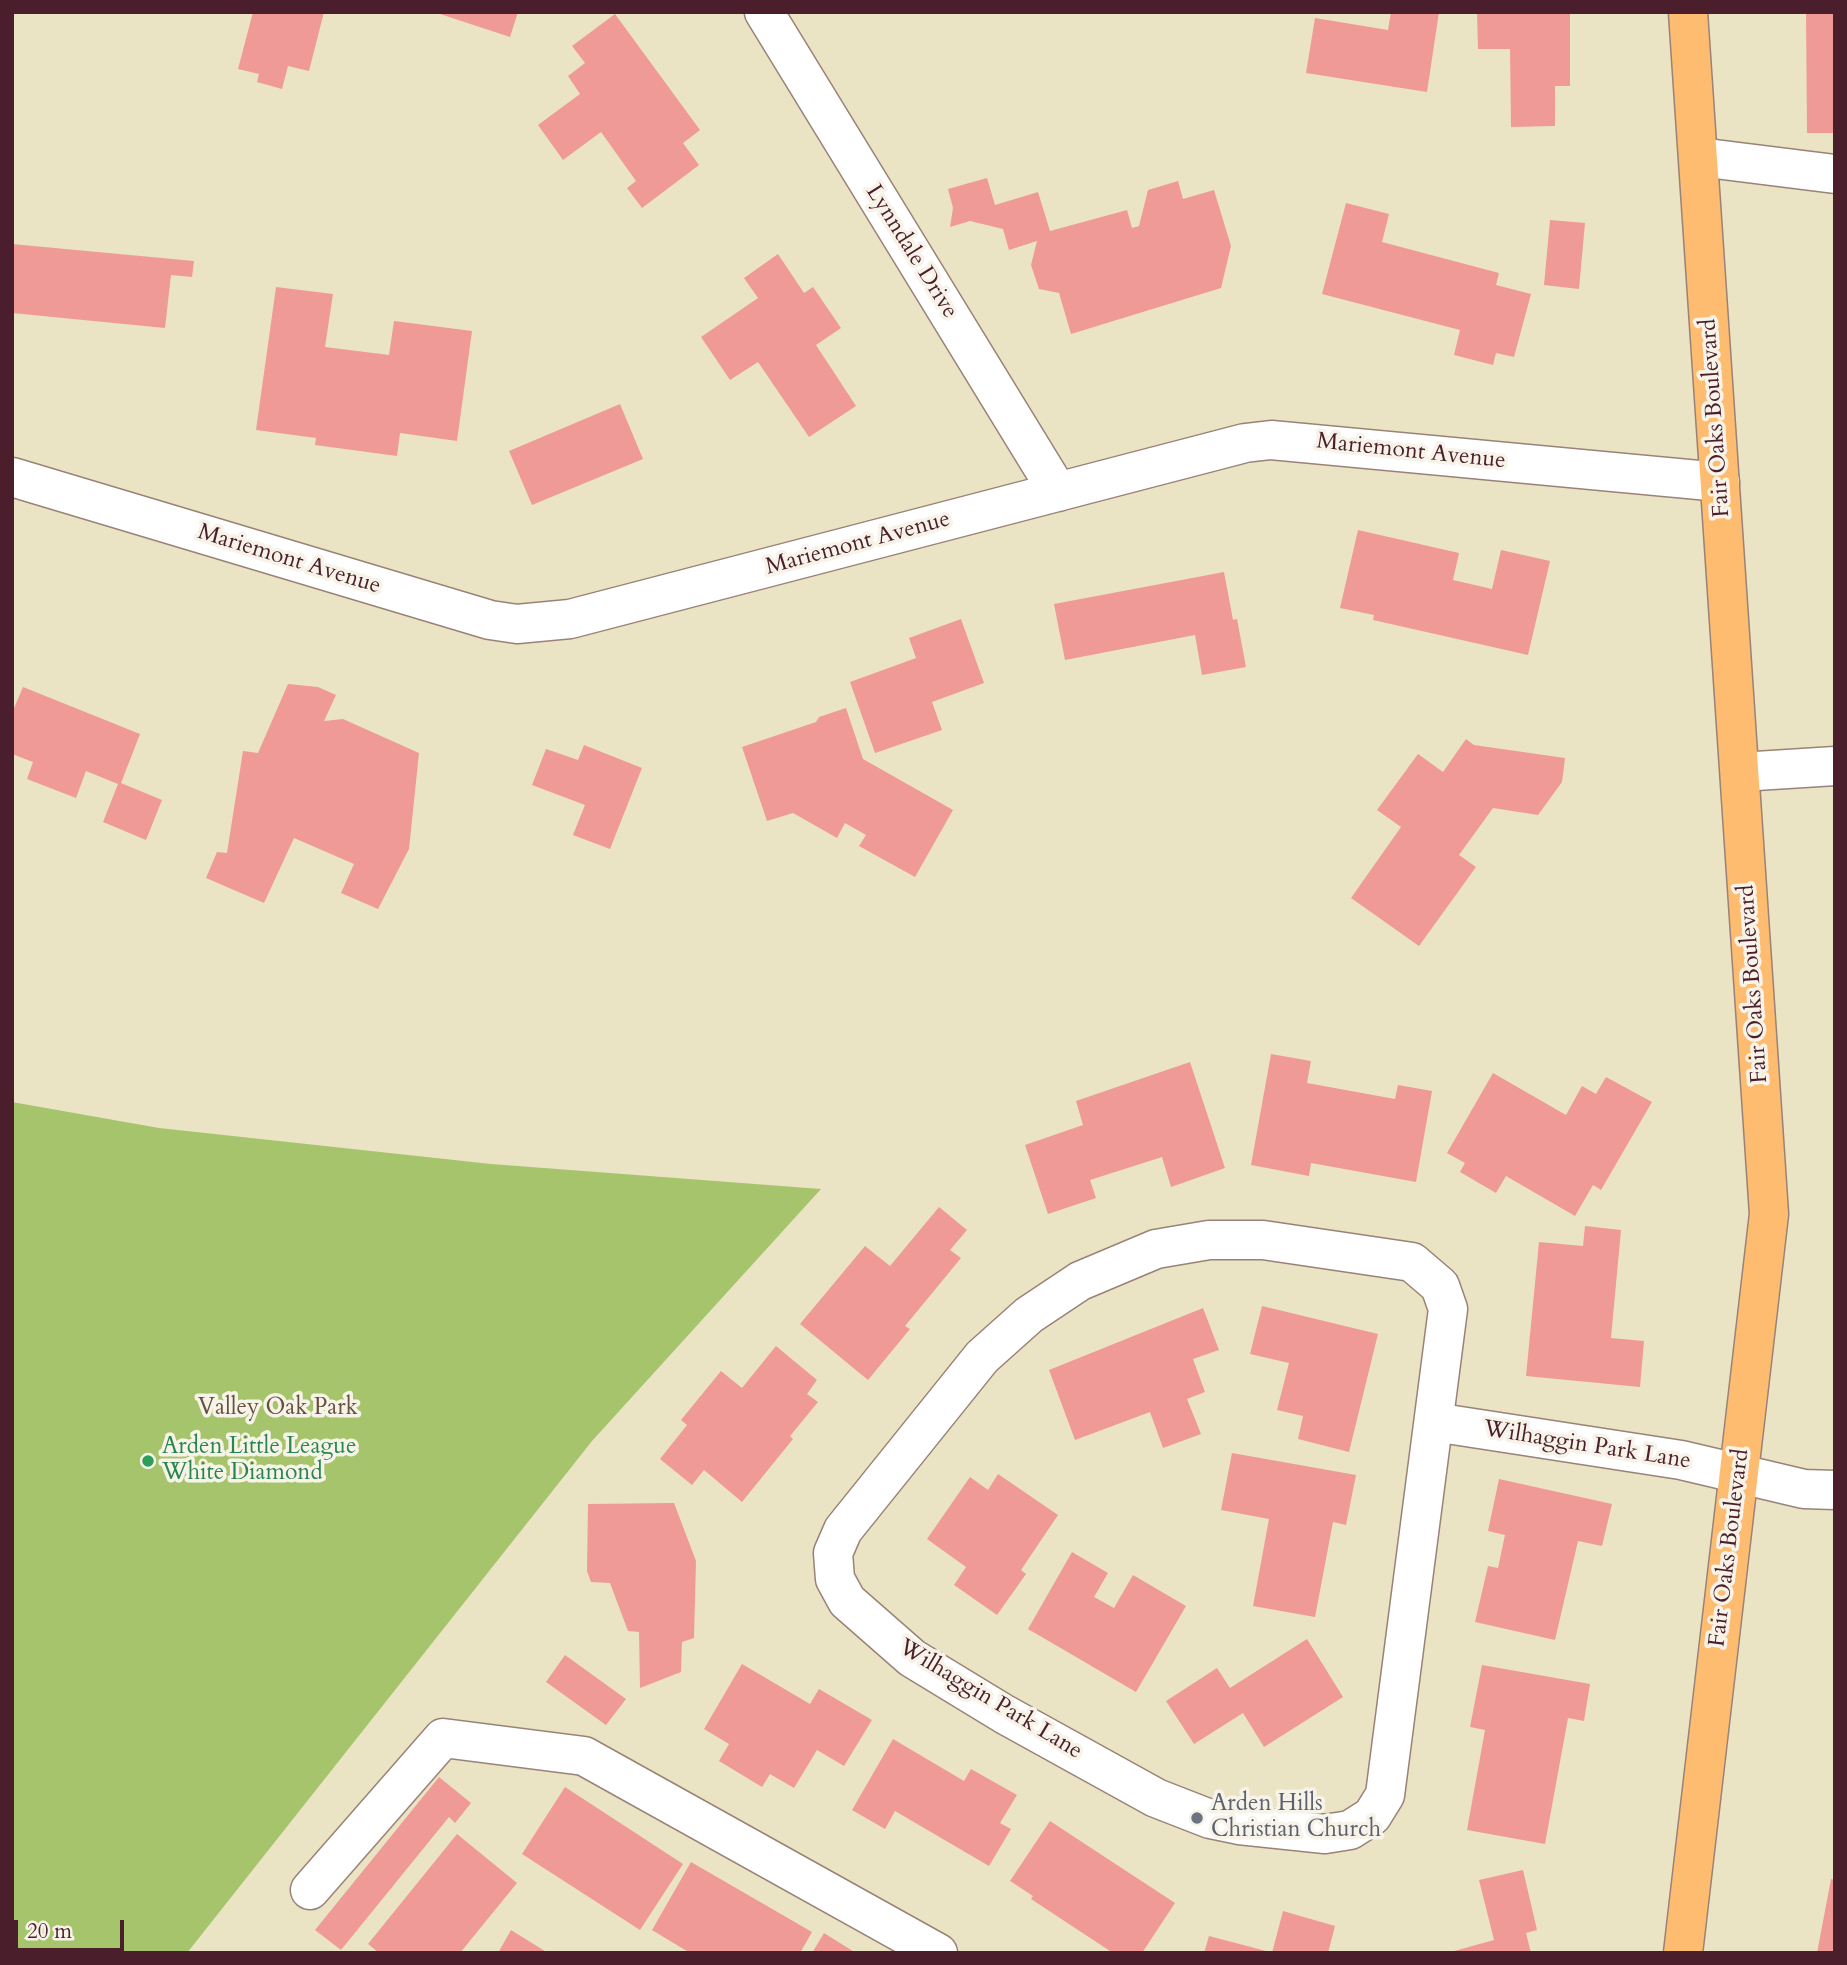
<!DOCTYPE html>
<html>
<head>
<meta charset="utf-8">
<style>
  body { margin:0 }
  #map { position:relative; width:1847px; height:1965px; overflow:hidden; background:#ebe4c4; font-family:Cardo,serif }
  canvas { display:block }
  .frame { position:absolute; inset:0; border:14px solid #4a1f2b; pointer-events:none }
  .scale { position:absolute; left:14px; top:1920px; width:110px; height:32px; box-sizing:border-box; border:4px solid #4a1f2b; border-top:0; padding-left:9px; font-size:21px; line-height:24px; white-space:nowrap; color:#4a1f2b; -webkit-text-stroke:5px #f7f3e8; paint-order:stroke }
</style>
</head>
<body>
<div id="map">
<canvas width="1847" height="1965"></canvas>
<div class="frame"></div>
<div class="scale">20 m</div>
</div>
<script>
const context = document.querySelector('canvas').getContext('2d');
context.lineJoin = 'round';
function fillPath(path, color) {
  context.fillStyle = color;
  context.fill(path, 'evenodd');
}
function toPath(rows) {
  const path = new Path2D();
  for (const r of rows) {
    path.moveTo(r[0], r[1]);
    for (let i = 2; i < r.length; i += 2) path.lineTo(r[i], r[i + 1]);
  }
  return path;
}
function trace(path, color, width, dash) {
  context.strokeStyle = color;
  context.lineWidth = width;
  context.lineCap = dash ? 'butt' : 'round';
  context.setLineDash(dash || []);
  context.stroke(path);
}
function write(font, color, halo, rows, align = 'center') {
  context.font = font + ' Cardo,serif';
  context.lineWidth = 7;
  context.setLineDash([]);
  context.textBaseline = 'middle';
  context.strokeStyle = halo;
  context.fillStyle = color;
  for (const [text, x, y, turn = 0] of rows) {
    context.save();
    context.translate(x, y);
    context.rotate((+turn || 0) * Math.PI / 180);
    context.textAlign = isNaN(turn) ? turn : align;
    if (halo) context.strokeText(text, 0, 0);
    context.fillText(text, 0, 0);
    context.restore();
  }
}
const green = toPath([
  [12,1102,159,1128,491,1164,821,1189,592,1441,187,1953,12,1953]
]);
const building = toPath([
  [253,12,324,12,309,71,288,66,282,89,257,82,259,74,238,69],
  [434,12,518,12,510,37],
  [1391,12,1439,12,1427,92,1306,73,1315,18,1388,30],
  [1477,12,1570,12,1570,86,1555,86,1555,126,1511,127,1510,49,1478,49],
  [1806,12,1835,12,1835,133,1807,133],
  [615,14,700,130,683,143,699,165,642,208,627,188,636,181,601,132,563,160,538,125,580,94,568,76,585,63,572,46],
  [987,178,995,205,1038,192,1050,231,1127,210,1132,228,1139,226,1148,190,1178,181,1183,199,1214,190,1231,246,1221,288,1071,334,1059,293,1039,289,1031,265,1037,241,1009,250,1003,229,970,221,950,227,953,208,948,189],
  [1346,203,1389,214,1382,242,1499,273,1496,285,1531,294,1514,357,1496,353,1493,365,1454,355,1460,330,1322,294],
  [1550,220,1585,223,1579,289,1544,285],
  [12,244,194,261,192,277,171,275,165,328,12,313],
  [778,254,804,293,813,287,841,328,816,345,856,406,809,437,758,362,730,380,701,337,758,298,744,278],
  [276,287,333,294,325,347,389,355,394,321,472,331,457,441,400,433,397,456,315,445,316,438,256,430],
  [620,404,643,459,532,505,509,451],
  [1358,530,1459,553,1453,580,1492,589,1501,550,1550,561,1528,655,1373,620,1374,615,1340,608],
  [1224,572,1233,620,1237,619,1246,667,1202,675,1195,635,1065,660,1054,604],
  [961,619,984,683,932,702,942,730,875,753,850,682,916,658,909,638],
  [288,684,318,687,336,695,324,721,343,719,419,753,409,849,378,909,341,893,354,864,294,838,264,903,206,878,217,852,227,853,243,751,258,753],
  [23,687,140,734,121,783,162,800,146,840,103,822,118,784,86,771,76,798,27,779,33,762,12,754,12,713],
  [846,708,863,759,953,810,915,877,859,846,866,835,845,823,837,838,793,813,767,821,742,747,816,722,819,717],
  [1466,739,1474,745,1565,758,1562,782,1538,815,1493,808,1459,855,1476,867,1419,946,1351,898,1401,827,1377,810,1418,754,1443,772],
  [584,745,642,768,610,849,573,835,585,805,532,785,546,749,578,760],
  [1271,1054,1311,1061,1307,1083,1395,1099,1398,1085,1432,1091,1416,1182,1311,1163,1309,1176,1251,1165],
  [1190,1062,1225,1168,1171,1187,1162,1157,1090,1180,1096,1198,1048,1214,1025,1145,1083,1125,1076,1101],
  [1493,1073,1566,1115,1582,1086,1596,1094,1606,1077,1652,1102,1601,1190,1593,1185,1575,1216,1506,1176,1496,1193,1460,1172,1465,1163,1447,1153],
  [939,1207,967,1230,950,1250,961,1258,905,1326,910,1329,868,1380,800,1324,865,1246,890,1266],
  [1585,1226,1621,1230,1611,1338,1644,1341,1640,1387,1526,1376,1539,1242,1583,1246],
  [1262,1306,1378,1334,1349,1452,1298,1439,1303,1416,1277,1410,1289,1363,1250,1354],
  [1203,1308,1219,1350,1193,1359,1205,1392,1187,1399,1201,1434,1163,1448,1150,1412,1075,1440,1049,1370],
  [776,1346,817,1380,807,1394,818,1402,790,1436,793,1439,742,1502,704,1470,692,1485,660,1459,687,1425,681,1420,721,1371,742,1388],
  [1232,1453,1356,1475,1346,1525,1333,1522,1315,1617,1253,1606,1269,1519,1221,1510],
  [998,1474,1058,1515,1021,1570,1026,1574,997,1615,954,1585,966,1567,927,1539,970,1477,988,1490],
  [1499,1479,1612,1504,1602,1546,1578,1541,1555,1640,1475,1622,1488,1566,1498,1568,1505,1535,1488,1531],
  [674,1503,696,1561,694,1638,682,1642,681,1672,640,1688,639,1632,628,1631,610,1583,591,1582,587,1571,588,1504],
  [1072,1552,1108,1573,1094,1597,1114,1608,1133,1575,1186,1606,1136,1692,1028,1629],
  [1307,1639,1343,1697,1264,1747,1243,1713,1194,1744,1166,1701,1217,1668,1230,1688],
  [565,1655,626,1699,606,1725,546,1682],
  [742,1664,810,1704,819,1689,872,1720,844,1766,817,1750,794,1788,770,1774,762,1787,719,1761,729,1744,704,1729],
  [1482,1665,1590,1684,1584,1721,1568,1718,1545,1844,1467,1830,1485,1730,1470,1727],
  [893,1739,964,1781,971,1769,1017,1795,1000,1823,1011,1829,989,1866,895,1811,885,1829,852,1810],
  [439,1777,471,1803,455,1823,449,1817,341,1950,315,1930],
  [565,1787,683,1864,640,1930,522,1854],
  [1050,1821,1175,1903,1142,1953,1113,1953,1031,1899,1033,1896,1010,1881],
  [457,1834,517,1883,460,1953,379,1953,368,1944],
  [691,1862,812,1932,800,1953,690,1953,652,1930],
  [1523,1870,1537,1930,1526,1933,1531,1953,1447,1953,1494,1940,1479,1880],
  [1831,1879,1835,1880,1835,1953,1817,1953],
  [1283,1911,1335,1926,1328,1953,1272,1953],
  [511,1930,548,1953,498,1953],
  [824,1933,856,1953,812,1953],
  [1209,1936,1270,1952,1270,1953,1204,1953]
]);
const minor = toPath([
  [764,12,1058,492],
  [1699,157,1835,174],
  [12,477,490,620,517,624,570,619,1245,443,1271,440,1720,482],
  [1740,772,1835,766],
  [1209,1240,1263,1240,1412,1262,1440,1286,1448,1309,1385,1795,1372,1816,1350,1830,1325,1834,1239,1825,1210,1819,1156,1798,1004,1714,912,1658,847,1601,835,1579,833,1553,843,1530,982,1357,1029,1315,1080,1281,1156,1249,1209,1240],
  [1434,1422,1681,1460,1804,1489,1835,1490],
  [310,1890,443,1738,584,1756,938,1953]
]);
const major = toPath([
  [1683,1953,1769,1214,1688,12]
]);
const markers = [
  [148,1461,7,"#2e9e5b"],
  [1197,1818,7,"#6b7280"]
];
const streetNames = [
  ["Lynndale Drive",911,252,58],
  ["Fair Oaks Boulevard",1716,418,-94],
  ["Mariemont Avenue",1411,452,6],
  ["Mariemont Avenue",858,544,-15],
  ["Mariemont Avenue",289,560,17],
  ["Fair Oaks Boulevard",1754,984,-94],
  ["Wilhaggin Park Lane",1587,1446,9],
  ["Fair Oaks Boulevard",1730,1548,-83],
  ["Wilhaggin Park Lane",990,1700,31]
];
const parkNames = [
  ["Valley Oak Park",278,1409]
];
const leisureNames = [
  ["Arden Little League",162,1448],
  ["White Diamond",162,1474]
];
const worshipNames = [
  ["Arden Hills",1211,1805],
  ["Christian Church",1211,1831]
];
fillPath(green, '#a5c46c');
fillPath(building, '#ef9a96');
trace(minor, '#9a8278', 41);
trace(major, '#9a8278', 41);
trace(minor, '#fff', 38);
trace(major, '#fdbc70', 38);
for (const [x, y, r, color] of markers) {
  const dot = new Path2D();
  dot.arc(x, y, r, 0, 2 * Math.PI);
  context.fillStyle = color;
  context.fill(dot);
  trace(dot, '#f7f3e8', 2.5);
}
write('23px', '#4a1f2b', '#f7f3e8', streetNames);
write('23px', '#65513e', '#f7f3e8', parkNames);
write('23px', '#27864d', '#f7f3e8', leisureNames, 'left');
write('23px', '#5b616d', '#f7f3e8', worshipNames, 'left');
</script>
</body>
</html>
